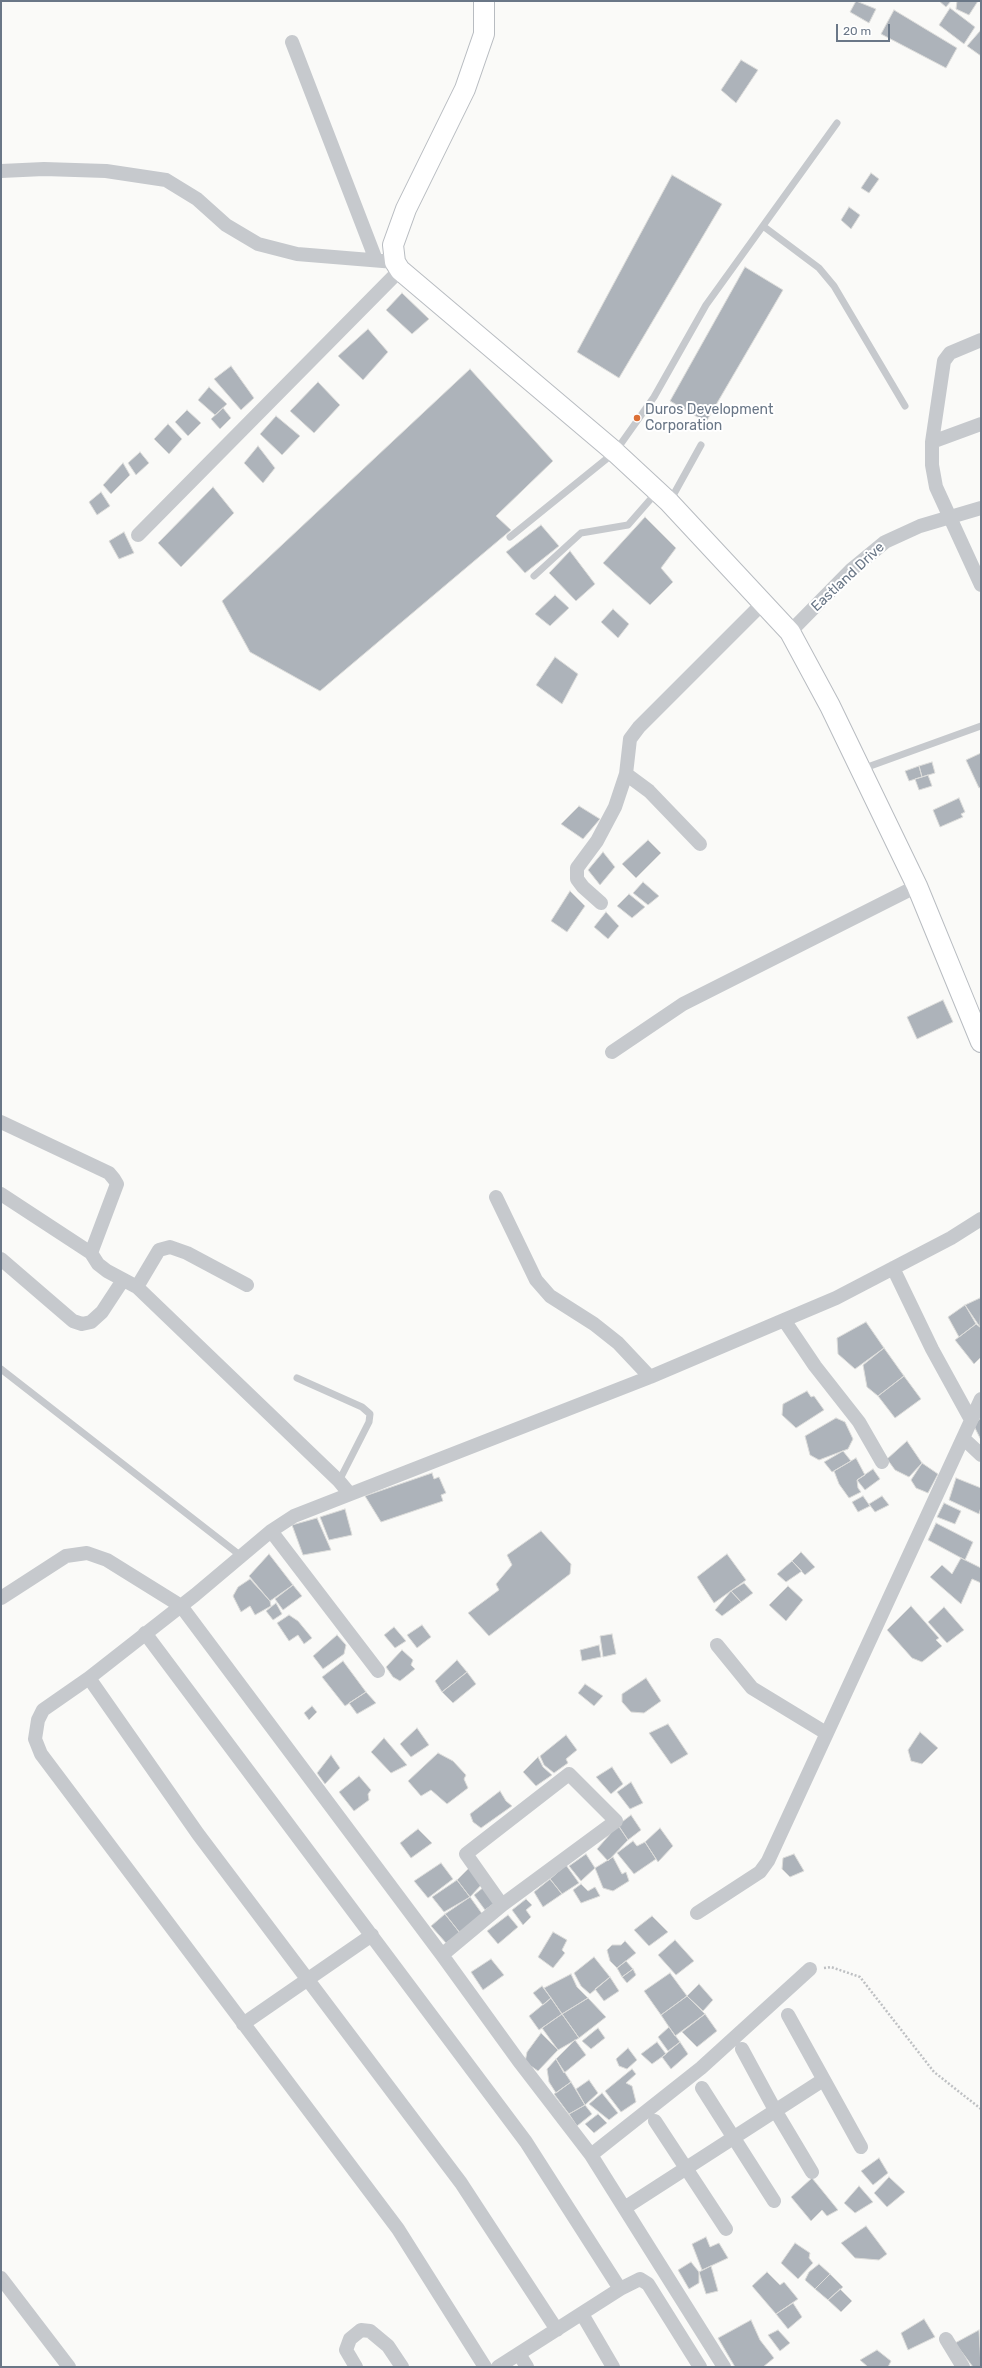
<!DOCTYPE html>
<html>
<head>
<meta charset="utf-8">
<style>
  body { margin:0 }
  #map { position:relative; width:982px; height:2368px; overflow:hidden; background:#fafaf8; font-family:Rubik,sans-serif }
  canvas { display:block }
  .frame { position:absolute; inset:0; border:2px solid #6a7787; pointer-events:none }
  .scale { position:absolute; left:836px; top:24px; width:54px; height:18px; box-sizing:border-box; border:2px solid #6a7787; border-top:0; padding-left:5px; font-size:12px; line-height:14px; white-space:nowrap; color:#6a7787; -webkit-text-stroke:3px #fff; paint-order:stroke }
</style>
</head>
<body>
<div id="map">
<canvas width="982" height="2368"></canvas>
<div class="frame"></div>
<div class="scale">20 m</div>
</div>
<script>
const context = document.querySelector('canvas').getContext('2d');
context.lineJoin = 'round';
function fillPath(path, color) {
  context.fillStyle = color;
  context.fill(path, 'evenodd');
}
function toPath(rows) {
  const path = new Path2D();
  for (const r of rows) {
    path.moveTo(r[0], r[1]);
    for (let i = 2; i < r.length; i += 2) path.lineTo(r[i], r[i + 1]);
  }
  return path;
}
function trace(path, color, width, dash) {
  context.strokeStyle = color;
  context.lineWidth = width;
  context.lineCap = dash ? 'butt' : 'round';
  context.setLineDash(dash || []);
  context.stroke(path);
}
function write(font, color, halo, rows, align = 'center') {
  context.font = font + ' Rubik,sans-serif';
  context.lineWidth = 4;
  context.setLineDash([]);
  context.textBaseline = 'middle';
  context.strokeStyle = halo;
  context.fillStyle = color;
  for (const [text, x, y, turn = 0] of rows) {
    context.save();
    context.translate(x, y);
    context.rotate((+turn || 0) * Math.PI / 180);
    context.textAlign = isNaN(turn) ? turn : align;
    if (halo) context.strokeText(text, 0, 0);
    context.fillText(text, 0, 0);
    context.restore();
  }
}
const building = toPath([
  [856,1,876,9,869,23,850,12,856,1],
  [939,1,951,1,946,7,939,1],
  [957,1,978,1,969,15,956,9,957,1],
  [950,8,975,27,964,44,939,25,950,8],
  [894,10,957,48,946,68,881,34,894,10],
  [980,31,981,32,981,56,967,46,980,31],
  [741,60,758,70,736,103,721,90,741,60],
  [871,173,879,179,869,193,861,188,871,173],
  [672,175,722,204,619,378,577,352,672,175],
  [849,207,860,215,851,229,841,220,849,207],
  [745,267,783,290,706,422,670,401,745,267],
  [402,293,429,319,412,334,386,310,402,293],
  [368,329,388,352,363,380,338,356,368,329],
  [231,366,254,398,241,410,214,379,231,366],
  [470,369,553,461,496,516,511,530,320,691,250,652,222,601,470,369],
  [318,382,340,405,314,433,290,411,318,382],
  [209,387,227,404,215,415,198,400,209,387],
  [223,408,231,418,220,429,211,419,223,408],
  [187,410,201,423,188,436,175,422,187,410],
  [276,416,300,436,282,455,260,434,276,416],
  [168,424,182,439,169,454,154,439,168,424],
  [258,446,275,468,263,483,244,463,258,446],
  [140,452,149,463,136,475,128,463,140,452],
  [123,463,130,475,111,494,103,485,123,463],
  [213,487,234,513,181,567,158,543,213,487],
  [101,492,110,506,97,515,89,502,101,492],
  [645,517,676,548,661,568,673,582,650,605,603,563,645,517],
  [541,525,559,546,525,573,506,552,541,525],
  [124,532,134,553,119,559,109,541,124,532],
  [570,551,595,584,576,601,549,573,570,551],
  [555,595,569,608,550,626,535,614,555,595],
  [613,609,629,624,618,638,601,622,613,609],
  [555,657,578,674,562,704,536,685,555,657],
  [981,753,981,787,979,788,966,760,981,753],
  [932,762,935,773,922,777,919,766,932,762],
  [919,766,922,777,909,781,905,771,919,766],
  [928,775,932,786,919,790,915,779,928,775],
  [959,798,965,812,961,814,963,817,940,827,933,810,959,798],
  [579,806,600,819,583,839,561,824,579,806],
  [648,840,661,853,636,878,622,864,648,840],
  [603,852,615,867,600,885,588,870,603,852],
  [643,882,659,896,648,905,633,893,643,882],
  [570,891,585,906,567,932,551,921,570,891],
  [629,894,645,907,632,918,617,906,629,894],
  [606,912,619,926,608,939,594,927,606,912],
  [943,1000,953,1022,917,1039,907,1017,943,1000],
  [980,1298,981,1300,980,1327,965,1305,980,1298],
  [965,1305,976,1324,959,1337,948,1317,965,1305],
  [866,1322,884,1348,855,1369,838,1354,837,1338,866,1322],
  [976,1324,981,1328,981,1357,974,1364,955,1340,976,1324],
  [884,1348,904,1376,878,1396,867,1387,863,1365,884,1348],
  [904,1376,921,1399,895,1418,878,1396,904,1376],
  [807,1391,811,1397,814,1396,824,1410,796,1428,782,1415,783,1404,807,1391],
  [981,1417,981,1440,974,1426,981,1417],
  [836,1418,845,1422,853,1439,848,1449,819,1460,810,1455,805,1436,836,1418],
  [907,1441,922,1463,909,1477,895,1470,887,1459,907,1441],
  [843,1451,851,1461,832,1472,824,1462,843,1451],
  [856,1458,865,1475,857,1480,858,1488,861,1492,849,1498,839,1484,834,1471,856,1458],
  [922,1463,938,1474,928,1493,916,1488,911,1480,922,1463],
  [873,1469,880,1479,865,1490,857,1480,873,1469],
  [432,1473,434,1479,439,1477,446,1493,441,1495,443,1501,381,1522,365,1496,432,1473],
  [956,1478,981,1488,981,1507,979,1514,949,1500,956,1478],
  [863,1496,870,1506,858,1512,852,1502,863,1496],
  [882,1496,889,1505,875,1512,869,1504,882,1496],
  [944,1503,961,1511,955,1524,937,1517,944,1503],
  [345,1509,352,1535,329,1540,320,1517,345,1509],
  [317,1518,331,1550,303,1555,292,1525,317,1518],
  [936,1523,973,1542,965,1560,928,1540,936,1523],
  [541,1531,571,1564,570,1574,489,1636,468,1613,499,1590,496,1584,512,1565,507,1555,541,1531],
  [801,1552,815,1567,805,1575,792,1561,801,1552],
  [269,1554,293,1585,270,1601,249,1576,269,1554],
  [727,1554,746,1580,714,1603,697,1577,727,1554],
  [961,1558,981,1568,981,1583,972,1579,961,1604,930,1577,942,1565,952,1574,961,1558],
  [792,1561,802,1571,786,1582,777,1574,792,1561],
  [250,1579,270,1601,271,1606,255,1615,250,1606,241,1612,233,1596,238,1587,250,1579],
  [744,1583,753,1593,741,1602,731,1591,744,1583],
  [293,1585,302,1596,283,1610,275,1599,293,1585],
  [788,1586,803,1600,786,1621,769,1605,788,1586],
  [731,1591,741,1602,722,1616,715,1610,731,1591],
  [276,1603,282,1614,273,1620,266,1611,276,1603],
  [911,1606,939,1638,936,1640,942,1646,922,1662,912,1658,887,1630,911,1606],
  [944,1607,964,1630,947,1643,928,1622,944,1607],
  [289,1615,298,1621,312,1638,304,1644,298,1635,289,1641,277,1623,289,1615],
  [422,1625,431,1637,417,1648,407,1635,422,1625],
  [394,1627,406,1641,395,1648,384,1635,394,1627],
  [612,1634,616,1654,603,1657,600,1636,612,1634],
  [337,1635,346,1645,344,1654,323,1669,313,1656,337,1635],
  [599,1645,601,1657,582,1661,580,1650,599,1645],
  [402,1650,413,1660,411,1665,415,1669,400,1681,393,1677,386,1667,402,1650],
  [457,1660,467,1672,442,1692,435,1681,457,1660],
  [343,1661,366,1692,345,1706,322,1677,343,1661],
  [467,1672,476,1684,453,1703,442,1692,467,1672],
  [646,1678,661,1701,644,1713,631,1712,622,1702,622,1694,646,1678],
  [585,1684,603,1696,594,1706,578,1693,585,1684],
  [366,1692,376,1703,357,1714,349,1703,366,1692],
  [312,1706,317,1712,309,1720,304,1713,312,1706],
  [668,1724,688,1754,671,1764,649,1733,668,1724],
  [417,1728,429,1745,411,1757,400,1744,417,1728],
  [920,1732,938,1748,922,1764,911,1761,908,1750,920,1732],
  [566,1735,577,1750,566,1759,568,1763,554,1773,544,1765,540,1756,566,1735],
  [384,1738,407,1765,391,1773,371,1752,384,1738],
  [438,1753,453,1761,466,1775,464,1779,468,1788,447,1804,431,1790,421,1796,408,1781,438,1753],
  [331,1755,340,1768,325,1784,317,1773,331,1755],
  [538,1757,543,1767,552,1775,536,1786,523,1772,538,1757],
  [612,1767,623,1784,611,1794,596,1777,612,1767],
  [359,1776,371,1790,368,1794,369,1800,354,1811,339,1792,359,1776],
  [631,1782,643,1803,630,1809,617,1792,631,1782],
  [500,1791,506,1801,512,1806,481,1828,473,1822,470,1814,500,1791],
  [631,1815,641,1830,628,1840,618,1825,631,1815],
  [618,1825,628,1840,608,1861,597,1849,618,1825],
  [660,1828,673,1846,658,1862,645,1842,660,1828],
  [418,1829,432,1843,411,1858,400,1843,418,1829],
  [633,1841,637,1846,645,1842,656,1859,634,1874,617,1853,633,1841],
  [586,1854,595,1868,581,1881,569,1866,586,1854],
  [794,1854,804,1871,790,1877,782,1869,783,1858,794,1854],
  [613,1857,622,1874,626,1872,629,1881,613,1891,603,1888,595,1868,613,1857],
  [441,1863,453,1879,428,1898,414,1881,441,1863],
  [566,1865,579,1883,562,1894,550,1879,566,1865],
  [470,1867,483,1883,470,1897,457,1880,470,1867],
  [550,1879,562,1894,543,1907,534,1892,550,1879],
  [457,1880,470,1897,444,1912,432,1897,457,1880],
  [581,1884,588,1891,595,1887,600,1896,581,1903,573,1890,581,1884],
  [485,1886,496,1902,485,1910,474,1895,485,1886],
  [470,1897,483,1915,460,1933,445,1914,470,1897],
  [526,1899,532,1905,526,1910,531,1917,523,1925,512,1910,526,1899],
  [445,1914,460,1933,446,1943,431,1926,445,1914],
  [508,1915,518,1927,498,1944,487,1931,508,1915],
  [652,1916,668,1932,649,1946,634,1930,652,1916],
  [553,1932,567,1940,562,1950,565,1953,553,1968,538,1957,553,1932],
  [675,1940,694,1961,676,1975,658,1955,675,1940],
  [625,1941,636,1953,617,1968,610,1961,607,1950,612,1945,621,1945,625,1941],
  [594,1957,610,1977,590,1994,581,1986,574,1973,594,1957],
  [491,1959,504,1975,483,1990,471,1972,491,1959],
  [626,1961,633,1969,622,1977,617,1968,626,1961],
  [633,1969,636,1975,627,1983,622,1977,633,1969],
  [670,1973,687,1996,661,2015,644,1991,670,1973],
  [571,1974,577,1987,588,1998,562,2014,544,1988,571,1974],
  [610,1977,619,1991,604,2001,595,1989,610,1977],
  [699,1984,713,2000,703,2011,687,1996,699,1984],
  [542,1986,551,1998,543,2005,533,1993,542,1986],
  [687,1996,705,2014,675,2036,661,2015,687,1996],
  [551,1998,562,2014,539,2030,529,2016,551,1998],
  [588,1998,606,2017,579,2038,562,2014,588,1998],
  [562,2014,579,2038,558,2050,542,2028,562,2014],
  [705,2014,717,2031,697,2047,682,2032,705,2014],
  [669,2027,680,2042,668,2051,658,2037,669,2027],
  [598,2028,605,2038,591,2049,582,2041,598,2028],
  [541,2033,558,2050,538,2071,525,2062,527,2052,541,2033],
  [575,2040,586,2055,564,2073,556,2059,575,2040],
  [657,2042,666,2054,652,2064,641,2054,657,2042],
  [680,2042,688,2054,671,2069,662,2057,680,2042],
  [628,2048,637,2060,627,2069,619,2066,616,2059,628,2048],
  [556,2059,571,2082,556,2093,549,2082,547,2069,556,2059],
  [632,2069,636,2074,626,2083,632,2086,636,2102,621,2112,605,2091,632,2069],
  [589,2080,598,2093,585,2105,576,2089,589,2080],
  [571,2082,585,2105,569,2114,554,2094,571,2082],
  [602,2093,618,2113,609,2120,589,2104,602,2093],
  [585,2105,592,2114,577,2126,569,2114,585,2105],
  [598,2114,607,2123,594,2133,585,2124,598,2114],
  [879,2158,888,2173,873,2185,861,2171,879,2158],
  [889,2177,905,2192,887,2207,874,2193,889,2177],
  [812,2178,838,2210,827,2216,822,2210,811,2221,791,2197,812,2178],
  [859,2186,873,2202,855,2213,844,2203,859,2186],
  [866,2226,887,2254,879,2260,855,2258,841,2243,866,2226],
  [706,2237,710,2247,719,2243,728,2258,702,2270,692,2244,706,2237],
  [795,2243,810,2253,809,2258,813,2263,798,2279,781,2263,795,2243],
  [691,2262,699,2272,699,2283,689,2289,678,2270,691,2262],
  [819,2264,830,2274,815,2289,805,2280,809,2272,819,2264],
  [711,2266,718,2291,706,2294,699,2272,711,2266],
  [767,2272,780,2285,784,2282,798,2299,776,2314,752,2286,767,2272],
  [830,2274,843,2287,828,2300,815,2289,830,2274],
  [840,2289,852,2301,841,2312,828,2300,840,2289],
  [793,2303,802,2317,788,2329,776,2314,793,2303],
  [924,2319,935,2337,908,2350,901,2333,924,2319],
  [751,2320,760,2340,774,2358,763,2367,735,2367,718,2338,751,2320],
  [778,2330,790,2343,780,2351,768,2335,778,2330],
  [979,2330,981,2367,973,2367,955,2343,979,2330],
  [877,2350,891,2361,888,2367,868,2367,860,2360,877,2350]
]);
const path = toPath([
  [824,1968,831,1967,860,1977,934,2072,981,2109]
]);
const lane = toPath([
  [763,226,819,268,834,286,905,406],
  [670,501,701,445],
  [510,537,615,452,654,397,706,305,837,123],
  [534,576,581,533,628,525,656,493],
  [862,769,981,726],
  [1,1369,241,1556],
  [297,1378,362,1407,370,1414,369,1422,339,1481]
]);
const street = toPath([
  [292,42,376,260],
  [1,171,44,169,106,171,166,180,197,199,226,225,258,244,297,254,395,262],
  [981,340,950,353,944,361,932,442,932,465,936,487,981,585],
  [932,442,981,424],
  [138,535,400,270],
  [790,632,851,570,885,542,920,526,981,508],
  [626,774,649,791,700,844],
  [601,903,583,887,577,879,577,868,597,841,615,807,626,774,630,739,639,727,764,602],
  [612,1052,683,1004,917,886],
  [1,1122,109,1173,114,1179,117,1184,91,1253,98,1264,107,1271,137,1287],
  [1,1194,91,1253],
  [496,1197,536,1280,550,1296,594,1324,618,1343,650,1377],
  [1,1259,73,1321,82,1324,91,1322,102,1312,123,1280],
  [893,1268,932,1349,971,1420],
  [247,1285,187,1253,170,1247,159,1250,137,1287,339,1481,349,1493],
  [784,1320,815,1366,859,1422,882,1462],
  [963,1438,981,1455],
  [271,1531,378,1671],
  [1,1598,66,1556,87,1553,107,1560,181,1606,442,1955,518,2060,591,2155,724,2367],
  [145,1633,526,2142,620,2289],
  [717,1645,752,1688,826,1733],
  [89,1678,198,1834,461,2183,557,2330],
  [697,1913,760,1872,768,1861,981,1399],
  [442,1955,502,1905,616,1821,569,1774,466,1854,502,1905],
  [788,2015,861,2147],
  [243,2024,372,1935],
  [742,2049,775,2110,812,2172],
  [702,2088,774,2201],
  [655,2121,726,2229],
  [591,2155,701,2068,810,1969],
  [626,2207,823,2080],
  [1,2278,69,2367],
  [582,2314,613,2367],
  [946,2339,963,2367],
  [519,2354,527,2367],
  [356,2367,346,2350,350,2339,361,2330,370,2331,388,2346,402,2367],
  [485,2367,398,2229,41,1754,35,1739,38,1720,43,1710,89,1678,195,1595,271,1531,294,1516,650,1377,784,1320,836,1298,951,1238,981,1219],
  [498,2367,620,2289,640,2279,648,2284,700,2367]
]);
const secondary = toPath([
  [484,1,484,34,465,89,406,209,393,245,395,262,400,270,615,452,669,502,790,632,830,706,917,886,981,1042]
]);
const markers = [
  [637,418,4,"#dc7036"]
];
const poiNames = [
  ["Duros Development",645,410],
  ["Corporation",645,426]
];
const streetNames = [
  ["Eastland Drive",848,577,-43]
];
fillPath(building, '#adb3ba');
trace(building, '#dcdcda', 1);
trace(secondary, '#b8bcc1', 22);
trace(path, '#bec0c3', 2.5, [2, 2]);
trace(lane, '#c6c9cd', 7);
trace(street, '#c6c9cd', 14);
trace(secondary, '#fff', 20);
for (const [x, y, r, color] of markers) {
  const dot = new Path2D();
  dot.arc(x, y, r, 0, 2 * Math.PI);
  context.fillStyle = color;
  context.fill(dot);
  trace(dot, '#fff', 1.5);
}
write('14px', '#6a7787', '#fff', poiNames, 'left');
write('14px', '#6a7787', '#fff', streetNames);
</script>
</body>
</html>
